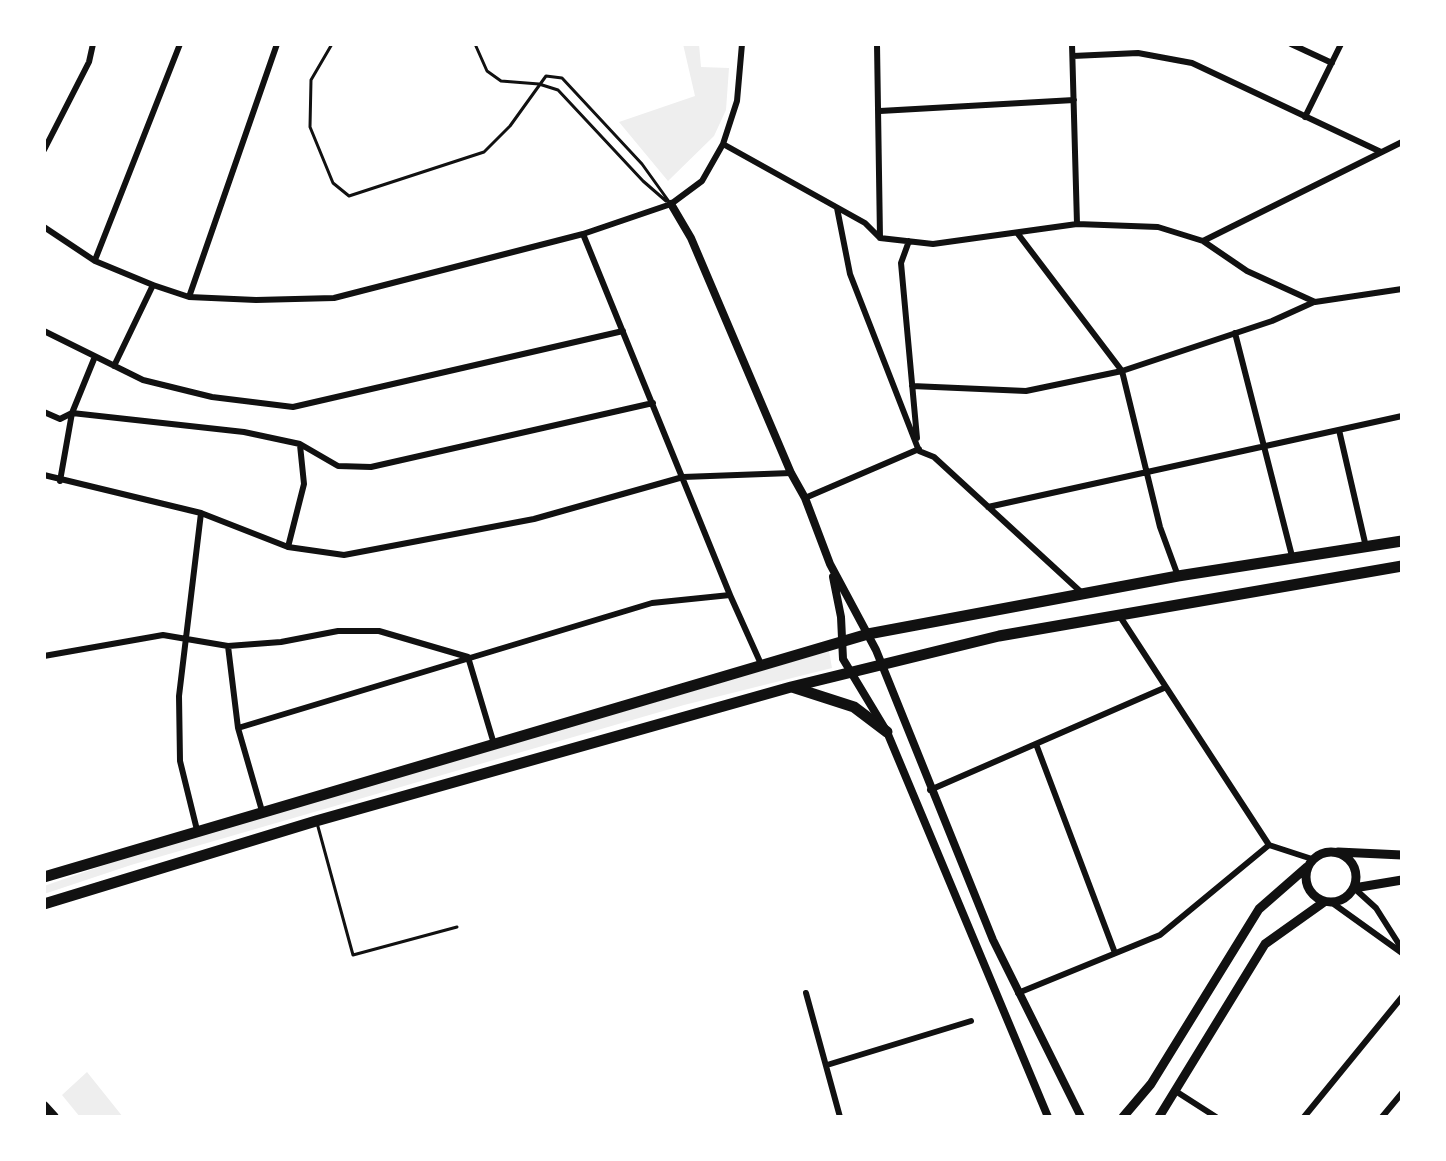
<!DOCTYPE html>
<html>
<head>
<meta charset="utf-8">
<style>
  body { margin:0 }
  #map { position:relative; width:1446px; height:1161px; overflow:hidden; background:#fff; font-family:"Sofia Sans Condensed",sans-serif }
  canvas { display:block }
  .frame { position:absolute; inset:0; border:46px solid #fff; pointer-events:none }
</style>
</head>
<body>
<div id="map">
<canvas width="1446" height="1161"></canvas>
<div class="frame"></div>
</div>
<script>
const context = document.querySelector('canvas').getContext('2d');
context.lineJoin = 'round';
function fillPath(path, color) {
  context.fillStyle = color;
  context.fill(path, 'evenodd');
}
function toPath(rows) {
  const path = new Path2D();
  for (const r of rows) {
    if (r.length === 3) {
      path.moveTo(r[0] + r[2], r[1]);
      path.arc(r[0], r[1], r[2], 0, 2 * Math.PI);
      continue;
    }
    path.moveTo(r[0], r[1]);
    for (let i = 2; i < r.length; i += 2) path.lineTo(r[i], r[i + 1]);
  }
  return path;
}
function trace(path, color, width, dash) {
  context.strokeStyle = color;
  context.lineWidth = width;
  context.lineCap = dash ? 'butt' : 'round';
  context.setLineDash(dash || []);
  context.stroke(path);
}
const green = toPath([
  [683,44,699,44,701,67,729,68,726,110,714,136,668,181,619,122,695,96],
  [829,651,832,668,684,705,131,865,44,894,44,886,128,857],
  [87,1072,123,1117,80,1117,62,1095]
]);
const service = toPath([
  [332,44,311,80,310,127,333,183,349,196,484,152,510,126,546,76,562,78,642,164,670,203],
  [475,44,487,71,501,81,539,84,558,90,643,181,666,201],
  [317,823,353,955,457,927]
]);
const minor = toPath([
  [877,44,880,238],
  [1072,44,1077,224],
  [1291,44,1332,63],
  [1073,56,1138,53,1192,63,1381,152],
  [880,111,1074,100],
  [1305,117,1341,44],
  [723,144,865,223,880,238,933,244,1077,224,1158,227,1203,241,1247,271,1315,302,1402,289],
  [44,150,89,62,93,44],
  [837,208,850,274,919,451,934,457,1082,593],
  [44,227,95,261,153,285,189,297,256,300,334,298,583,234,671,204,702,181,723,144,737,101,742,44],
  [583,234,730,595],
  [1018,234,1122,371,1160,527,1178,576],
  [909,241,901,263,917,438],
  [1203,241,1402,142],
  [95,260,180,44],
  [189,297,277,44],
  [44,331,143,380,212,397,293,407,623,331],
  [1235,333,1293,560],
  [114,366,153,285],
  [912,386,1026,391,1122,371,1272,321,1314,302],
  [44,412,60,419,72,413,244,432,300,444,338,466,371,467,653,403],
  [1339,430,1366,547],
  [44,475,201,513,288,547,344,555,534,519,683,477,791,473],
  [60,481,72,413,94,359],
  [805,498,919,449],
  [988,507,1402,416],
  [288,547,304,484,300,445],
  [1119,615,1269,845,1312,859],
  [228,646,281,642,338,631,379,631,468,657,494,744],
  [44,656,163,635,228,646,238,728,652,603,730,595,761,664],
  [238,728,262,811],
  [1036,744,1115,953],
  [930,790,1164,688],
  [197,830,180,761,179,696,201,513],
  [1354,888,1376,908,1402,949],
  [1331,902,1402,953],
  [806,993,840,1117],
  [1018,993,1160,935,1269,845],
  [827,1065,971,1021],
  [1177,1092,1216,1117],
  [1304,1117,1402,997],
  [1382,1117,1402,1093]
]);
const tertiary = toPath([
  [671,204,691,238,791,473,805,498,830,564,876,650,993,940,1081,1117],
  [833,577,841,617,843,659,887,732,1048,1117]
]);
const secondary = toPath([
  [1331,877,25],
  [1338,852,1402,855],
  [1354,888,1402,880],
  [1123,1117,1151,1084,1259,909,1307,867],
  [1159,1117,1265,944,1324,902]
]);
const primary = toPath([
  [44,1106,54,1117]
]);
const trunk = toPath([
  [792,687,854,707,887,732],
  [44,877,868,634,1178,576,1402,541],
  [44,904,316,821,791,687,999,636,1402,566]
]);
fillPath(green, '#eee');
trace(service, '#111', 3);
trace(minor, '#111', 6);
trace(tertiary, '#111', 8);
trace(secondary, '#111', 9);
trace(primary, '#111', 10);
trace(trunk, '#111', 11);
</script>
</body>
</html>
